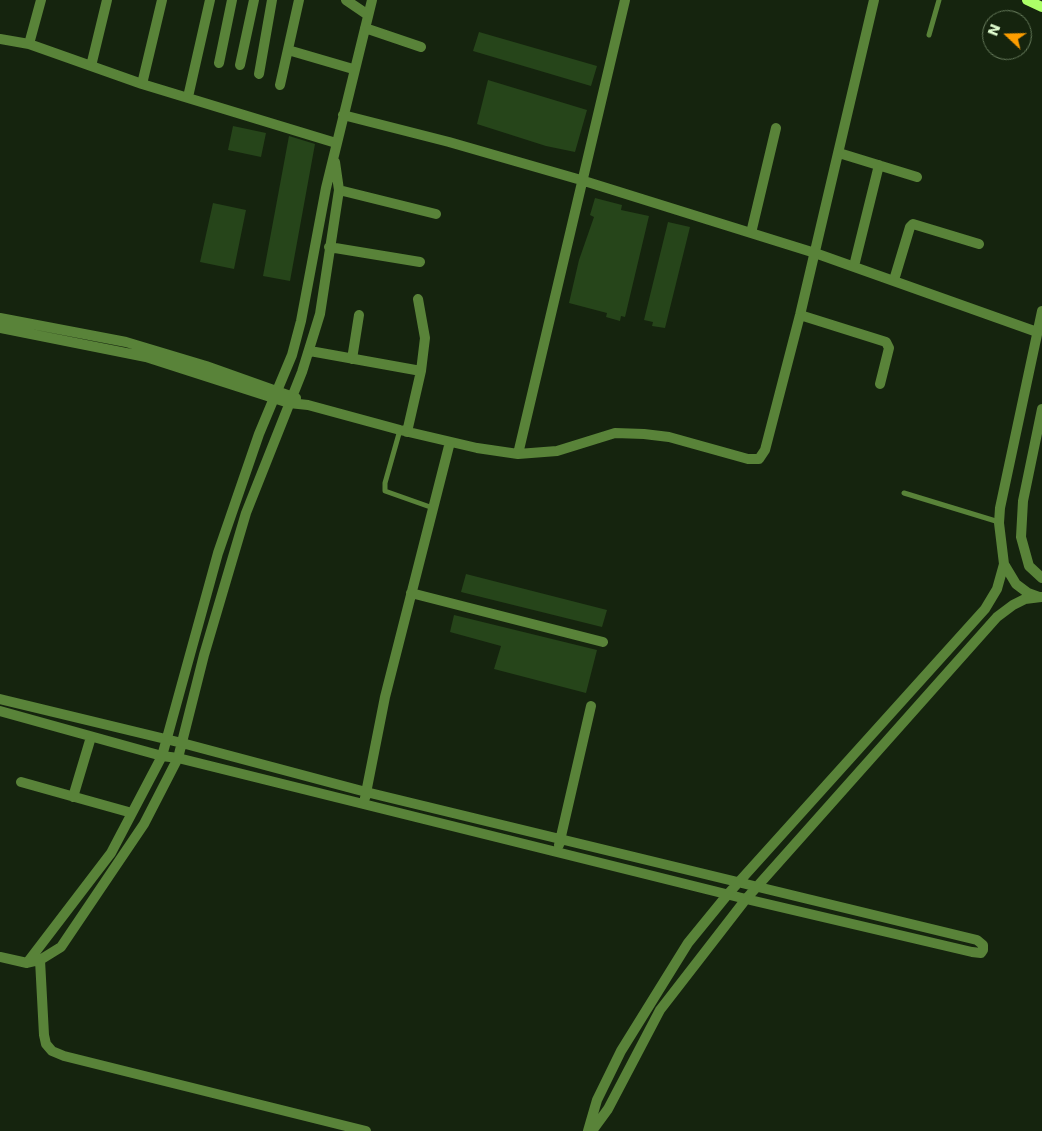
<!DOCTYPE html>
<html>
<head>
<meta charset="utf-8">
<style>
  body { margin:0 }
  #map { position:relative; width:1042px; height:1131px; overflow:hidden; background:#15240e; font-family:"DejaVu Sans",sans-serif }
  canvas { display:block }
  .north { position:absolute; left:982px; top:10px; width:50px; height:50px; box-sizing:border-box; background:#15240e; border:1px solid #677c5c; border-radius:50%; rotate:291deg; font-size:14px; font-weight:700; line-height:20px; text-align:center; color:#e2ffd1 }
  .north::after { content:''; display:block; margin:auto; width:18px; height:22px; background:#fc9d00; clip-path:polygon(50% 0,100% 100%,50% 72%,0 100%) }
</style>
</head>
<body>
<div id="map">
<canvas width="1042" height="1131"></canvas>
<div class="north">N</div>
</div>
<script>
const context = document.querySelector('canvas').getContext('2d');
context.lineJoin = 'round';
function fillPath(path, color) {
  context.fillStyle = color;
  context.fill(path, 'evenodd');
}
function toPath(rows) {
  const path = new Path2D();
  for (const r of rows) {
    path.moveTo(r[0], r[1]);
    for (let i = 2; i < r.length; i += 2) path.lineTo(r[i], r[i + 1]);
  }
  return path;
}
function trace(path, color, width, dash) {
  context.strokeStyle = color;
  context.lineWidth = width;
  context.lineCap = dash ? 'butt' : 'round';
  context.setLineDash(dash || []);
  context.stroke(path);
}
const building = toPath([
  [479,32,597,66,591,86,473,51],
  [488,80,587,110,575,152,546,146,477,124],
  [233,126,266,133,261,157,228,150],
  [289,136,315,144,290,281,263,276],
  [595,198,622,205,621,210,649,216,625,317,621,316,620,321,606,317,607,313,569,303,579,260,594,217,590,215],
  [213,203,246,210,234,269,200,262],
  [668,222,690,227,665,328,652,326,653,322,644,320],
  [466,574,607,610,602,627,461,592],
  [454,615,597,650,586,693,494,669,501,646,450,632]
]);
const lane = toPath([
  [929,35,939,0],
  [400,430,385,483,385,491,433,508],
  [904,493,999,522]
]);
const street = toPath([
  [346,0,368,15],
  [365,28,421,47],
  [0,39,29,44,142,84,336,143],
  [29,44,41,0],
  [288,50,353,69],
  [219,63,232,0],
  [240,65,254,0],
  [91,66,107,0],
  [259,74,272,0],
  [142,84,162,0],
  [280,85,299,0],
  [188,97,210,0],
  [343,115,449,142,581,180,815,253,1037,332],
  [839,153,917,177],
  [339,190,436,214],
  [751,233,776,128],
  [329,247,420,262],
  [854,266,879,165],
  [894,280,910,227,913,224,979,244],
  [800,315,886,342,889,348,880,384],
  [0,318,126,342,206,366,296,398],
  [0,328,146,357,289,403,308,405,400,430,477,448,518,454,557,451,615,433,644,434,669,437,748,459,759,459,765,450,800,315,874,0],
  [310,351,421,371],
  [352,359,359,315],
  [1042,409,1023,501,1021,537,1029,566,1042,578],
  [407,432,421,371,425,338,418,299],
  [518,454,625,0],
  [411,593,603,642],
  [1039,597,1028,593,1016,584,1004,564,999,523,1000,508,1042,311],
  [0,699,182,743,366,792,977,940,983,945,983,950,981,953,972,952,746,899,178,758,162,756,0,711],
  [21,782,132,813],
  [73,797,91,737],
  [365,798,385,697,450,442],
  [559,845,591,706],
  [0,957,27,963,40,960,61,947,144,824,178,758,204,655,246,513,302,372,320,314,339,190,335,162],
  [40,960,44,1035,46,1044,52,1051,64,1056,366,1131],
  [27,963,111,853,162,756,218,553,259,434,292,355,301,321,326,188,372,0],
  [588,1131,597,1100,621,1051,688,943,728,894,985,609,997,589,1004,564],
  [592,1131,608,1109,660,1010,746,899,997,617,1013,605,1025,599,1041,597]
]);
const secondary = toPath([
  [1027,0,1042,7]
]);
fillPath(building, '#26451a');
trace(lane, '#598339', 5);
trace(street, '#598339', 10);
trace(secondary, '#acff68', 10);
</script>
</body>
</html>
